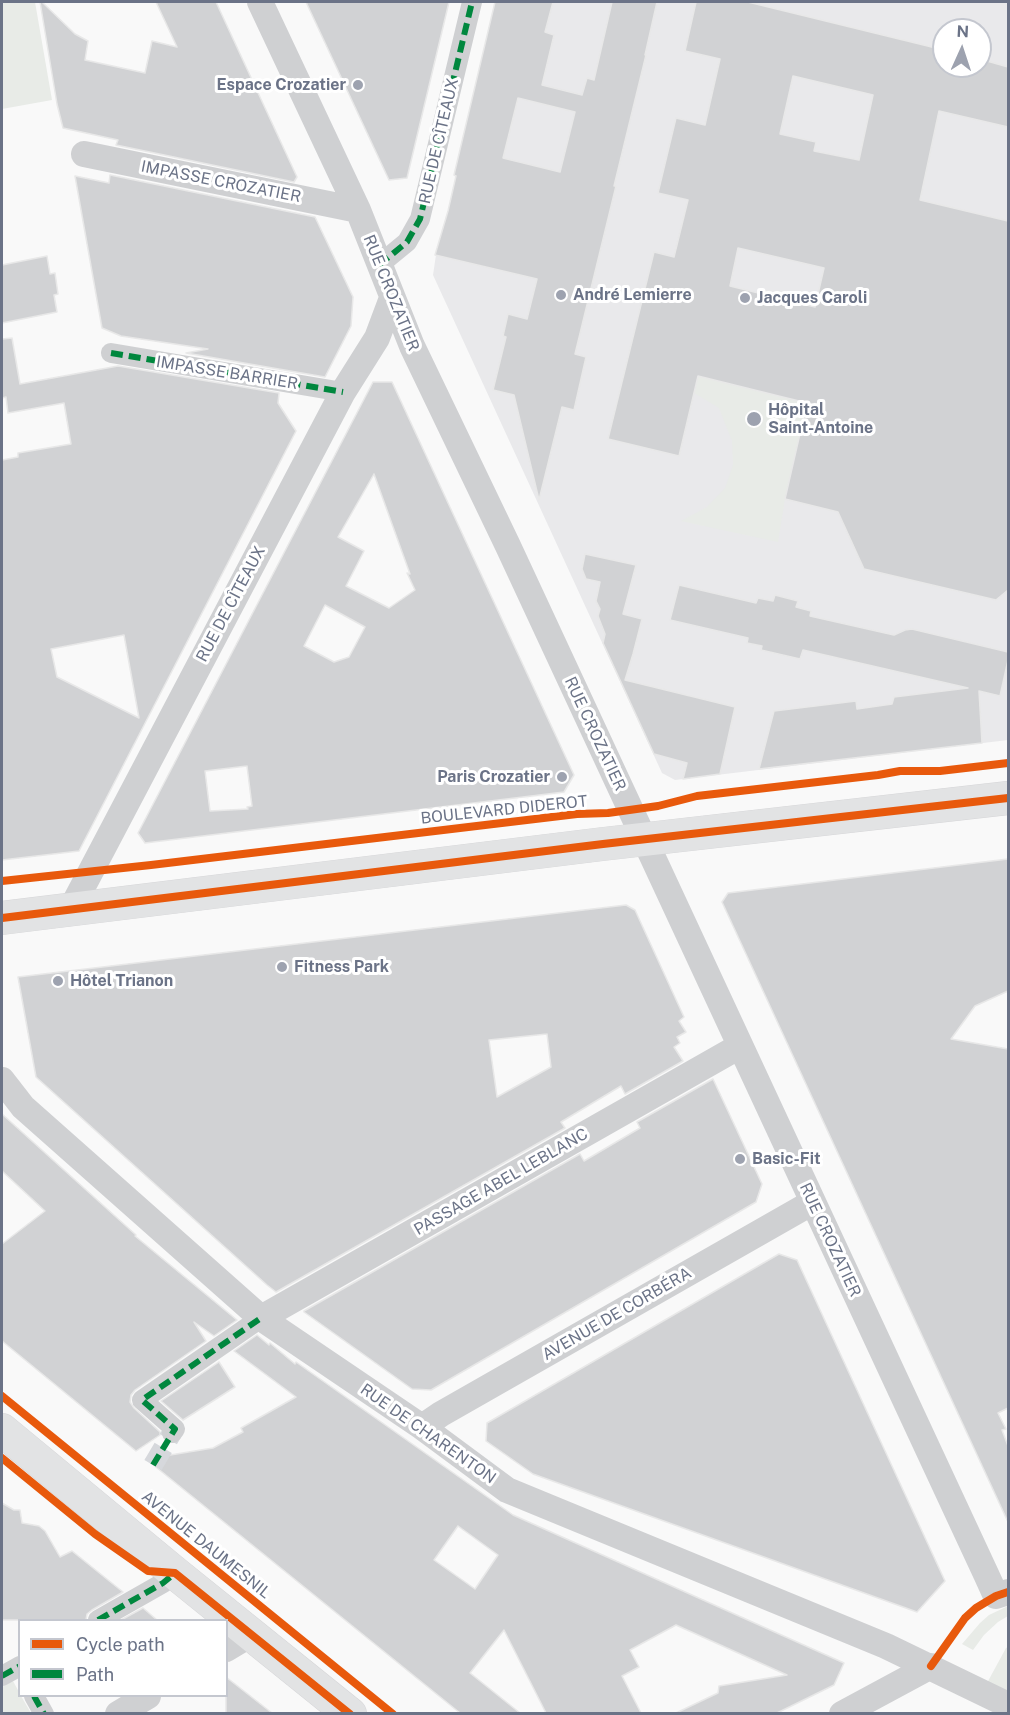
<!DOCTYPE html>
<html>
<head>
<meta charset="utf-8">
<style>
  body { margin:0 }
  #map { position:relative; width:1010px; height:1715px; overflow:hidden; background:#f9f9f9; font-family:"Public Sans",sans-serif }
  canvas { display:block }
  .frame { position:absolute; inset:0; border:3px solid #6b7387; pointer-events:none }
  .legend { position:absolute; left:18px; top:1619px; width:210px; height:78px; box-sizing:border-box; background:#fff; border:2px solid #c4c7cf; margin:0; padding:8px 10px; list-style:none; font-size:18px; color:#6b7387 }
  .legend li { display:flex; align-items:center; gap:12px; height:30px }
  .legend b { width:30px; border:2px solid #c4c7cf }
  .north { position:absolute; left:932px; top:18px; width:60px; height:60px; box-sizing:border-box; background:#fff; border:2px solid #c4c7cf; border-radius:50%; rotate:3deg; font-size:16px; font-weight:700; line-height:24px; text-align:center; color:#6b7387 }
  .north::after { content:''; display:block; margin:auto; width:21px; height:27px; background:#9da2af; clip-path:polygon(50% 0,100% 100%,50% 72%,0 100%) }
</style>
</head>
<body>
<div id="map">
<canvas width="1010" height="1715"></canvas>
<div class="frame"></div>
<ul class="legend">
<li><b style="height:8px;background:#e8590c"></b>Cycle path</li>
<li><b style="height:8px;background:#00873e"></b>Path</li>
</ul>
<div class="north">N</div>
</div>
<script>
const context = document.querySelector('canvas').getContext('2d');
context.lineJoin = 'round';
function fillPath(path, color) {
  context.fillStyle = color;
  context.fill(path, 'evenodd');
}
function toPath(rows) {
  const path = new Path2D();
  for (const r of rows) {
    path.moveTo(r[0], r[1]);
    for (let i = 2; i < r.length; i += 2) path.lineTo(r[i], r[i + 1]);
  }
  return path;
}
function trace(path, color, width, dash) {
  context.strokeStyle = color;
  context.lineWidth = width;
  context.lineCap = dash ? 'butt' : 'round';
  context.setLineDash(dash || []);
  context.stroke(path);
}
function write(font, color, halo, rows, align = 'center') {
  context.font = font + ' "Public Sans",sans-serif';
  context.lineWidth = 6;
  context.setLineDash([]);
  context.textBaseline = 'middle';
  context.strokeStyle = halo;
  context.fillStyle = color;
  for (const [text, x, y, turn = 0] of rows) {
    context.save();
    context.translate(x, y);
    context.rotate((+turn || 0) * Math.PI / 180);
    context.textAlign = isNaN(turn) ? turn : align;
    if (halo) context.strokeText(text, 0, 0);
    context.fillText(text, 0, 0);
    context.restore();
  }
}
const built = toPath([
  [495,2,1008,2,1008,740,675,780,662,773,433,275,436,255,448,211,456,176,454,175],
  [944,30,980,30,980,66,944,66]
]);
const green = toPath([
  [2,2,35,2,52,100,2,109],
  [692,375,782,397,810,390,785,499,778,542,681,521,707,507,725,488,733,465,732,441,719,408,694,393],
  [1008,1606,1008,1616,998,1622,984,1635,973,1650,962,1644,980,1623,989,1615],
  [1008,1647,1008,1696,987,1683,1006,1648],
  [13,1681,19,1692,20,1696,21,1696,31,1713,2,1713,2,1687]
]);
const building = toPath([
  [40,2,42,2,75,34,88,41,85,60,145,73,152,41,177,47,156,2,216,2,297,177,294,182,116,145,118,140,63,128,57,104,40,2],
  [306,2,449,2,407,178,389,180,306,2],
  [495,2,553,2,545,32,554,35,542,85,582,95,587,78,594,80,612,2,657,2,645,55,646,55,614,186,616,186,575,354,586,357,574,410,562,407,539,500,514,395,493,390,506,337,503,336,508,314,527,319,537,279,435,255,448,211,456,176,454,175,495,2],
  [518,98,575,112,560,172,503,158,518,98],
  [696,2,748,2,944,50,944,66,980,66,980,59,1008,67,1008,127,939,111,920,200,1008,221,1008,590,996,600,864,569,838,512,785,499,807,403,698,376,679,456,608,439,654,252,674,257,688,200,658,193,676,118,705,125,720,59,685,51,696,2],
  [793,76,873,95,859,160,814,151,816,142,780,134,793,76],
  [738,248,824,268,815,307,730,286,738,248],
  [110,175,315,217,353,297,351,326,325,377,186,353,208,349,121,336,102,328,75,176,109,183,110,175],
  [47,256,50,274,55,273,58,294,54,295,57,312,2,323,2,265,47,256],
  [12,338,20,384,118,366,279,393,278,403,296,431,79,851,2,860,2,460,18,457,18,453,71,444,64,403,8,413,6,397,2,398,2,339,12,338],
  [124,635,139,718,57,677,51,649,124,635],
  [373,382,392,382,574,775,564,792,145,843,138,833,373,382],
  [374,474,410,574,407,573,415,590,389,608,346,586,364,551,338,537,374,474],
  [325,605,365,627,349,657,334,662,304,646,325,605],
  [247,766,252,806,247,807,248,809,210,811,205,771,247,766],
  [585,554,636,565,623,614,642,619,633,654,625,680,735,707,720,774,683,779,687,763,654,754,603,643,605,634,598,616,600,609,596,601,600,582,586,579,582,569,585,554],
  [679,585,756,603,758,598,773,601,775,595,798,601,796,607,811,611,810,616,894,635,905,630,912,629,1008,652,1008,660,1000,696,979,691,982,743,759,769,774,711,856,701,857,709,892,704,894,697,968,688,803,650,800,659,761,650,762,646,747,643,748,638,670,620,679,585],
  [1008,859,1008,991,975,1006,951,1039,1008,1049,1008,1408,998,1413,1006,1429,1002,1430,1008,1446,1008,1522,722,902,728,893,1008,859],
  [626,905,635,910,684,1017,679,1021,686,1032,677,1037,680,1043,674,1047,683,1061,625,1094,621,1086,561,1122,565,1128,276,1292,267,1285,36,1077,18,977,626,905],
  [547,1034,551,1067,497,1097,489,1040,547,1034],
  [713,1079,762,1184,756,1202,469,1368,431,1390,412,1389,304,1312,304,1311,580,1154,584,1161,640,1128,637,1122,713,1079],
  [2,1114,136,1235,135,1236,237,1320,214,1336,194,1322,206,1341,135,1390,131,1395,130,1402,134,1408,160,1432,160,1435,136,1451,2,1341,2,1244,45,1211,2,1171,2,1114],
  [779,1254,797,1260,945,1581,917,1612,533,1474,486,1441,487,1423,779,1254],
  [257,1335,269,1345,270,1343,295,1364,296,1362,513,1515,844,1663,834,1685,777,1713,676,1713,718,1693,719,1686,787,1675,676,1625,630,1650,639,1667,622,1676,641,1713,546,1713,504,1630,470,1673,520,1713,460,1713,146,1459,213,1448,243,1432,241,1428,296,1397,234,1351,257,1335],
  [458,1526,498,1555,475,1589,434,1560,458,1526],
  [219,1362,235,1387,183,1420,161,1401,219,1362],
  [2,1503,14,1510,20,1510,22,1523,39,1526,45,1531,60,1557,72,1551,123,1592,92,1610,87,1614,86,1620,2,1620,2,1503],
  [143,1608,157,1620,121,1620,143,1608],
  [226,1677,272,1713,226,1713,226,1677]
]);
const pedestrianTunnel = toPath([
  [153,1465,172,1433]
]);
const pedestrian = toPath([
  [379,265,407,242,420,219,472,2],
  [111,353,343,392],
  [172,1433,175,1429,142,1400,261,1318],
  [98,1620,163,1583,175,1573],
  [2,1676,20,1666],
  [34,1696,44,1714]
]);
const minor = toPath([
  [260,2,358,210,412,346,508,546,986,1574,996,1596,1008,1592],
  [84,154,358,210],
  [71,909,343,392,377,338,392,298],
  [2,1080,23,1107,261,1318,422,1427,507,1490,886,1646,1008,1705],
  [261,1318,740,1046],
  [422,1427,441,1414,813,1202],
  [226,1649,251,1634],
  [118,1714,148,1696],
  [842,1714,931,1666]
]);
const secondary = toPath([
  [2,918,603,844,1008,798],
  [2,1430,175,1573,350,1714]
]);
const quiet = toPath([
  [379,265,407,242,420,219,472,2],
  [111,353,343,392],
  [153,1465,175,1429,142,1400,261,1318],
  [98,1620,163,1583,175,1573],
  [2,1676,20,1666],
  [34,1696,44,1714]
]);
const cycleway = toPath([
  [2,881,151,865,577,814,608,813,658,806,697,796,878,775,900,771,940,771,1008,763],
  [2,918,603,844,1008,798],
  [2,1396,393,1714],
  [2,1458,95,1534,148,1571,175,1573,350,1714],
  [931,1666,965,1618,976,1608,996,1596,1008,1592]
]);
const markers = [
  [358,85,6,"#9da2af"],
  [561,295,6,"#9da2af"],
  [745,298,6,"#9da2af"],
  [754,419,8,"#9da2af"],
  [562,777,6,"#9da2af"],
  [282,967,6,"#9da2af"],
  [58,981,6,"#9da2af"],
  [740,1159,6,"#9da2af"]
];
const poiNames = [
  ["Espace Crozatier",346,85,"right"],
  ["André Lemierre",573,295],
  ["Jacques Caroli",757,298],
  ["Hôpital",768,410],
  ["Saint-Antoine",768,428],
  ["Paris Crozatier",550,777,"right"],
  ["Fitness Park",294,967],
  ["Hôtel Trianon",70,981],
  ["Basic-Fit",752,1159]
];
const streetNames = [
  ["RUE DE CÎTEAUX",439,141,-77],
  ["IMPASSE CROZATIER",221,182,11],
  ["RUE CROZATIER",391,293,68],
  ["IMPASSE BARRIER",227,373,9],
  ["RUE DE CÎTEAUX",231,604,-62],
  ["RUE CROZATIER",595,734,65],
  ["BOULEVARD DIDEROT",504,810,-6],
  ["PASSAGE ABEL LEBLANC",501,1182,-30],
  ["RUE CROZATIER",830,1240,65],
  ["AVENUE DE CORBÉRA",617,1314,-30],
  ["RUE DE CHARENTON",428,1434,35],
  ["AVENUE DAUMESNIL",206,1545,39]
];
fillPath(built, '#e9e9eb');
fillPath(green, '#e8ebe7');
fillPath(building, '#d1d2d4');
trace(building, '#e8e8e8', 1.5);
trace(pedestrianTunnel, '#d6d8dc', 20, [20, 10]);
trace(secondary, '#d5d5d7', 34);
trace(pedestrian, '#cfd0d2', 20);
trace(minor, '#cfd0d2', 26);
trace(secondary, '#e2e3e4', 33);
trace(quiet, '#00873e', 6, [12, 6]);
trace(cycleway, '#e8590c', 8);
for (const [x, y, r, color] of markers) {
  const dot = new Path2D();
  dot.arc(x, y, r, 0, 2 * Math.PI);
  context.fillStyle = color;
  context.fill(dot);
  trace(dot, '#fff', 2);
}
write('bold 16px', '#6b7387', '#fff', poiNames, 'left');
write('16px', '#6b7387', '#fff', streetNames);
</script>
</body>
</html>
